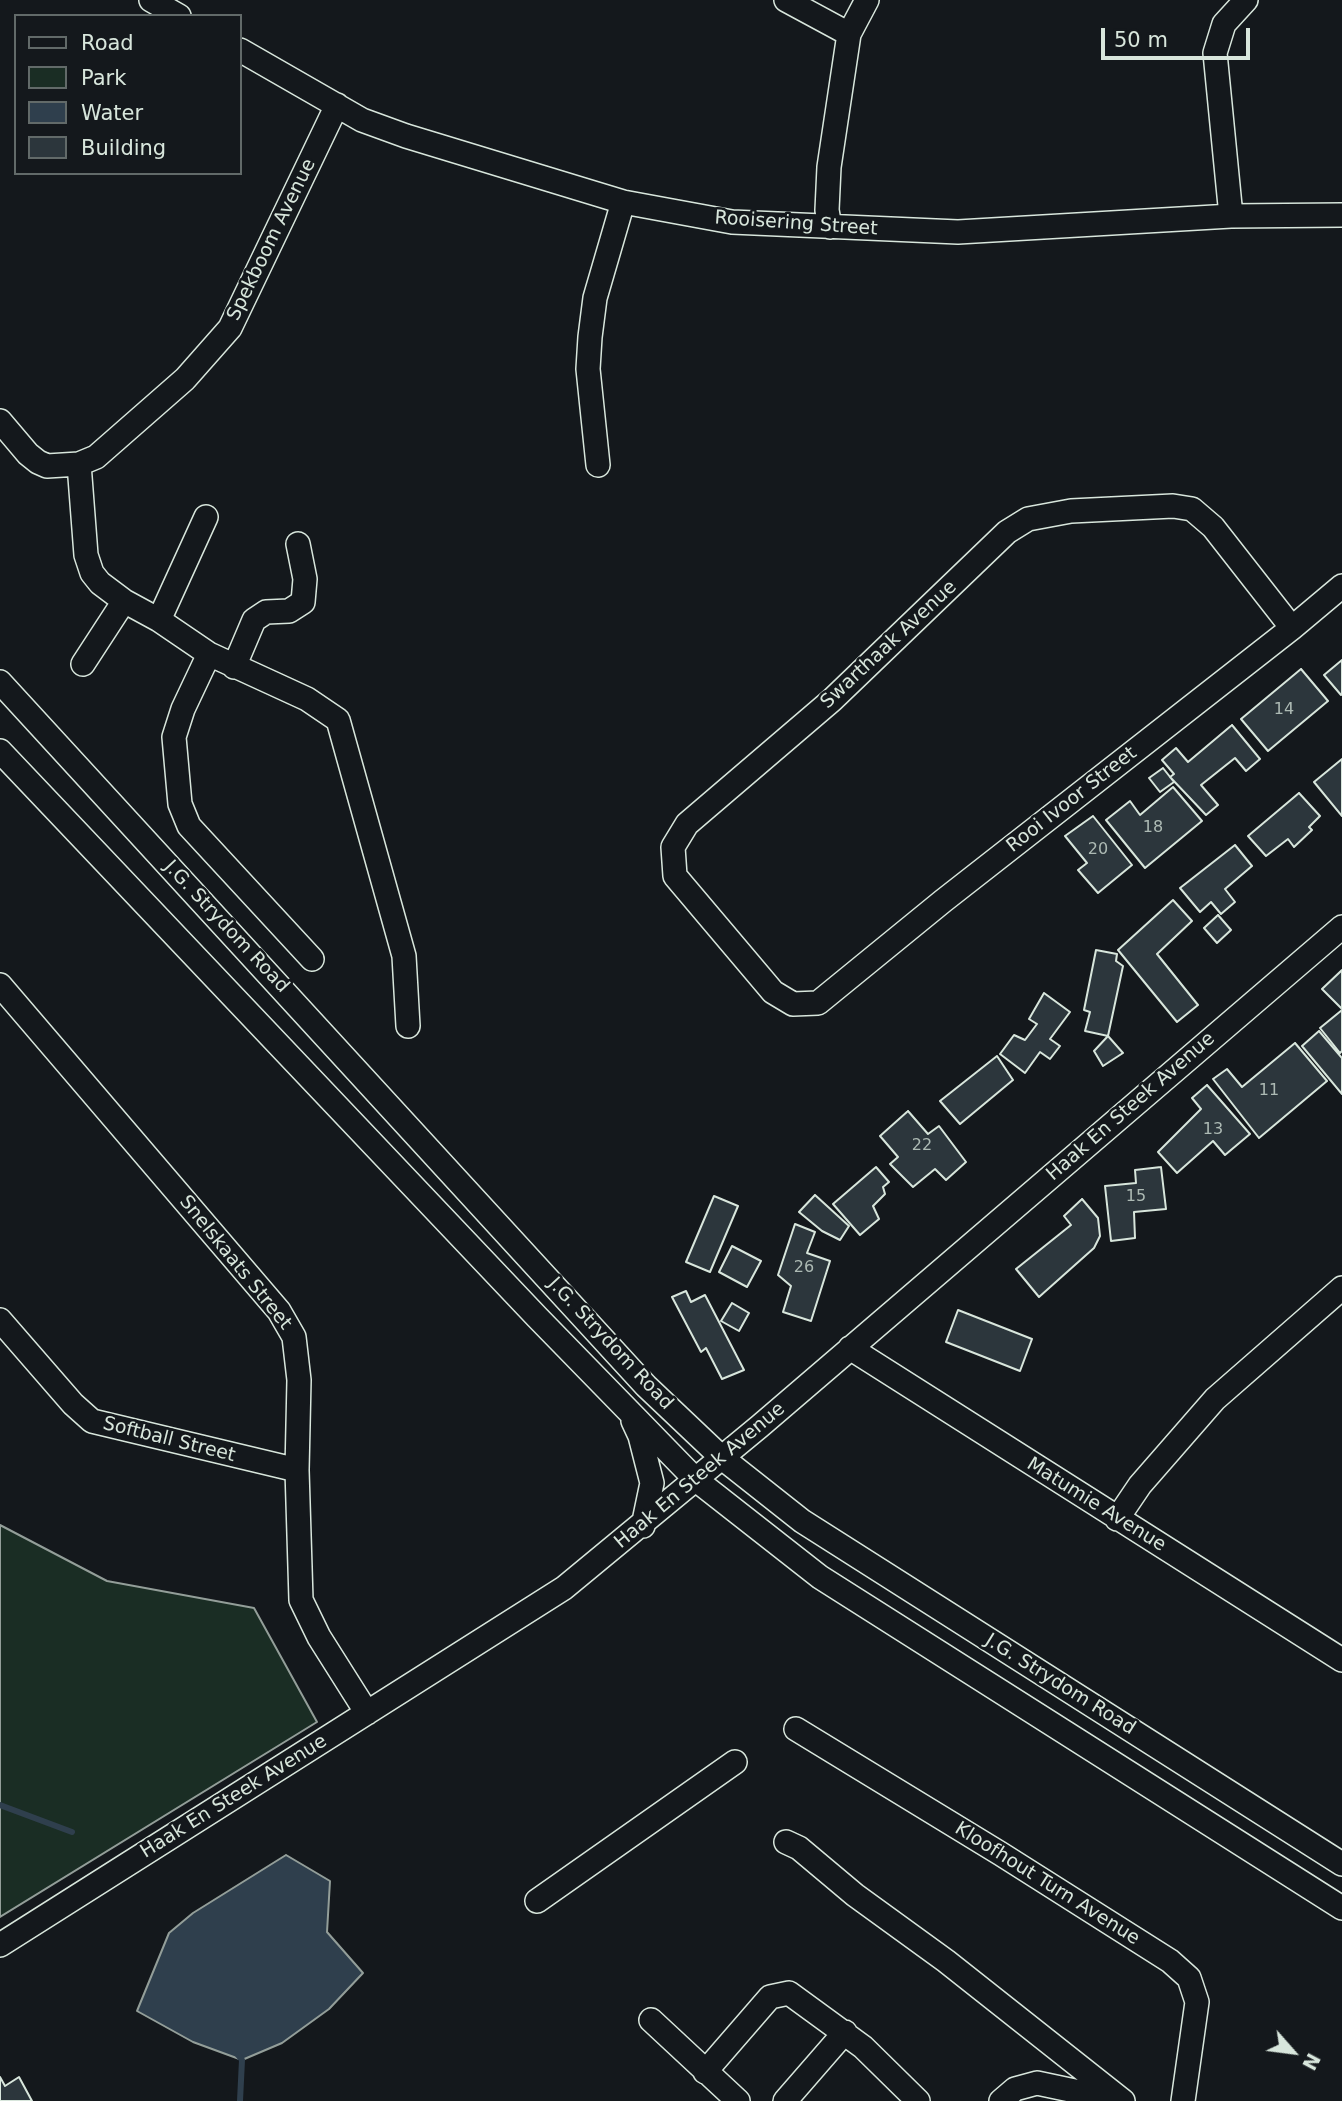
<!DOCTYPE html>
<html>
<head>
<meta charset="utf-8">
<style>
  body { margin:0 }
  #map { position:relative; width:1342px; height:2101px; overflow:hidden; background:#14181c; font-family:"DejaVu Sans",sans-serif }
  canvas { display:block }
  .legend { position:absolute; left:14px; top:14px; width:228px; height:161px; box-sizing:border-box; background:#14181c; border:2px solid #626a69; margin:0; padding:9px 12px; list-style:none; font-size:21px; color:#d8e6dc }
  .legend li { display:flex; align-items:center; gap:14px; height:35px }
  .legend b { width:35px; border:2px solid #626a69 }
  .north { position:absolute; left:1258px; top:2017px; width:70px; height:70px; -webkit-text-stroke:5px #14181c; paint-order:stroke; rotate:118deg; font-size:19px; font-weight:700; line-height:28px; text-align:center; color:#d8e6dc }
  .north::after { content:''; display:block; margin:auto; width:24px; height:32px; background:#d8e6dc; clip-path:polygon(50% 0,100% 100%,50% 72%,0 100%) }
  .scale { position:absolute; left:1101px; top:28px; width:149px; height:32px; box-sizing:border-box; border:4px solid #d8e6dc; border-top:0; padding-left:9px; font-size:21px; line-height:24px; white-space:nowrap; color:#d8e6dc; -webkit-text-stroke:5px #14181c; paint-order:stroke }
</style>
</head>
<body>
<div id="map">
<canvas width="1342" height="2101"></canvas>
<ul class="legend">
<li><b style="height:9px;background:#14181c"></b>Road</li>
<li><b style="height:19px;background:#1a2d24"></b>Park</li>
<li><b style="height:19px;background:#2f3f4d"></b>Water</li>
<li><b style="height:19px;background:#2c363c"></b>Building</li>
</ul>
<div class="north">N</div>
<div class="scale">50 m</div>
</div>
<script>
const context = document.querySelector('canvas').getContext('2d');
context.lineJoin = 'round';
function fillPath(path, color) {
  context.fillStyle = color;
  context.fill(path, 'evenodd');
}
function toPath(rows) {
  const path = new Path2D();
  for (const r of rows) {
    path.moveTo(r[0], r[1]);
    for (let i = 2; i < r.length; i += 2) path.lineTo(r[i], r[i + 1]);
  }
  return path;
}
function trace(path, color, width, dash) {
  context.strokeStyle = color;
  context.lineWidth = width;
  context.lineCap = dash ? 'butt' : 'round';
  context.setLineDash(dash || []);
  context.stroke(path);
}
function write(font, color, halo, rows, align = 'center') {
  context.font = font + ' "DejaVu Sans",sans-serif';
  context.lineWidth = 5;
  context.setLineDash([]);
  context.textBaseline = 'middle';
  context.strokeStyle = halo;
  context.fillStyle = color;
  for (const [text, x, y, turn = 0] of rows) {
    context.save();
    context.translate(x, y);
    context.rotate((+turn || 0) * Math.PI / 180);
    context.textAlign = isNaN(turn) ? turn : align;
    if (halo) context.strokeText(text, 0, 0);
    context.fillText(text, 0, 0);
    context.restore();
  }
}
const green = toPath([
  [0,1525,107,1581,254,1608,317,1722,0,1917,0,1525]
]);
const water = toPath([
  [286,1855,330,1881,327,1932,363,1973,329,2009,282,2043,242,2060,193,2042,137,2011,169,1933,193,1913,286,1855]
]);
const stream = toPath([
  [0,1805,72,1832],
  [238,2055,242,2060,240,2101]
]);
const building = toPath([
  [1342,660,1342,694,1341,695,1324,675,1342,660],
  [1301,669,1328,701,1268,751,1241,719,1301,669],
  [1232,725,1260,759,1246,771,1235,758,1201,785,1218,805,1206,815,1170,777,1174,774,1162,760,1176,748,1188,762,1232,725],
  [1342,759,1342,816,1314,782,1342,759],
  [1163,768,1174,782,1160,792,1149,778,1163,768],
  [1173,787,1202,821,1145,868,1106,820,1130,801,1140,815,1173,787],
  [1299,793,1320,816,1309,827,1312,830,1294,847,1288,839,1266,856,1248,836,1299,793],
  [1093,816,1132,865,1098,893,1078,870,1087,863,1065,836,1093,816],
  [1235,845,1252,866,1225,889,1235,902,1221,914,1211,902,1200,912,1180,888,1235,845],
  [1173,900,1192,921,1157,954,1198,1005,1177,1022,1118,950,1173,900],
  [1218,915,1231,930,1217,943,1204,928,1218,915],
  [1096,950,1117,954,1116,961,1123,966,1108,1036,1085,1031,1090,1012,1084,1010,1096,950],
  [1342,970,1342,1009,1322,989,1342,970],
  [1044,993,1070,1012,1050,1039,1060,1046,1050,1059,1040,1052,1025,1073,1000,1054,1014,1035,1025,1040,1037,1024,1029,1019,1044,993],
  [1342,1010,1342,1051,1340,1053,1320,1028,1342,1010],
  [1319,1031,1342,1058,1342,1094,1302,1046,1319,1031],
  [1108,1036,1123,1053,1103,1066,1094,1051,1108,1036],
  [1295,1043,1327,1081,1259,1138,1213,1079,1227,1069,1242,1087,1295,1043],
  [997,1056,1013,1080,960,1124,940,1101,997,1056],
  [1207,1085,1250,1134,1225,1155,1213,1141,1177,1173,1158,1152,1201,1109,1192,1098,1207,1085],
  [908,1111,928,1134,939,1126,966,1162,946,1180,935,1169,913,1187,890,1164,898,1157,880,1136,908,1111],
  [876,1167,889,1182,883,1187,885,1194,873,1206,879,1219,860,1235,833,1204,876,1167],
  [1161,1167,1166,1209,1134,1212,1135,1238,1111,1241,1105,1186,1136,1183,1135,1170,1161,1167],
  [815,1195,849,1226,840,1240,822,1231,799,1212,815,1195],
  [714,1196,738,1206,710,1272,686,1262,714,1196],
  [1082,1199,1098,1218,1100,1236,1094,1248,1039,1297,1016,1269,1071,1225,1064,1216,1082,1199],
  [795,1224,815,1232,807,1253,830,1261,811,1321,783,1312,791,1286,778,1275,795,1224],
  [732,1246,761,1261,747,1287,719,1272,732,1246],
  [686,1291,691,1302,705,1295,744,1370,722,1379,706,1348,701,1352,672,1297,686,1291],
  [732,1303,749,1313,739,1331,721,1321,732,1303],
  [958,1310,1032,1339,1020,1371,946,1342,958,1310],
  [0,2077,5,2086,19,2077,32,2101,0,2101,0,2077]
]);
const minor = toPath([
  [151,0,179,16],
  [786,0,849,34],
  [240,50,362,120,406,136,623,202,732,222,958,232,1231,216,1342,215],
  [1231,216,1215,53,1224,24,1246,0],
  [830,227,827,210,829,167,849,34,867,0],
  [0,421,28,454,38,462,47,466,79,464,96,457,185,379,230,328,337,105],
  [79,464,86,555,92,573,100,583,124,601,159,620,209,654,307,699,338,720,404,956,408,1026],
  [598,465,588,369,590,337,595,298,623,202],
  [159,620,206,517],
  [1292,628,1213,527,1192,509,1173,506,1071,511,1028,519,1007,532,832,700,687,824,673,847,675,876,773,992,793,1004,818,1003,943,901,1292,628,1342,586],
  [209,654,183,709,174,737,180,804,189,826,312,959],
  [83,664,124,601],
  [234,667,254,620,266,612,289,611,303,602,305,579,298,544],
  [0,682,646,1386,721,1457,802,1521,1342,1864],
  [0,751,537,1317,695,1479,820,1577,1342,1908],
  [0,985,279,1311,294,1337,299,1380,297,1470,301,1600,319,1637,367,1713],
  [0,1320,73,1404,92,1421,297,1470],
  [850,1348,1342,1660],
  [633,1421,640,1436,652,1483,643,1526],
  [1117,1519,1140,1485,1215,1399,1342,1288],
  [796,1729,1001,1854,1170,1961,1189,1978,1197,2002,1183,2101],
  [786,1842,799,1848,855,1895,946,1961,1123,2101],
  [537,1901,735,1762],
  [0,1945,564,1588,760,1426,1342,927],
  [651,2020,738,2101],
  [705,2072,770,1997,789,1993,863,2047,918,2101],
  [785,2101,845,2032],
  [1001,2101,1015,2089,1037,2083,1117,2100]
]);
const numberNames = [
  ["14",1284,710],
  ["18",1153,828],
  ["20",1098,850],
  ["11",1269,1091],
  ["13",1213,1130],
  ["22",922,1146],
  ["15",1136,1197],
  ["26",804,1268]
];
const streetNames = [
  ["Rooisering Street",796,224,4],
  ["Spekboom Avenue",272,240,-64],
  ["Swarthaak Avenue",889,645,-43],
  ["Rooi Ivoor Street",1072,800,-38],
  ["J.G. Strydom Road",226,927,47],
  ["Haak En Steek Avenue",1131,1107,-41],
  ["Snelskaats Street",235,1263,51],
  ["J.G. Strydom Road",610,1344,47],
  ["Softball Street",169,1440,14],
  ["Haak En Steek Avenue",700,1476,-40],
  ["Matumie Avenue",1096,1505,32],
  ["J.G. Strydom Road",1060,1685,32],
  ["Haak En Steek Avenue",234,1797,-32],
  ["Kloofhout Turn Avenue",1047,1884,32]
];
fillPath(green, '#1a2d24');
trace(green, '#939e99', 2);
fillPath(water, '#2f3f4d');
trace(water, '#939e99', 2);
trace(stream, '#2f3f4d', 6);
fillPath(building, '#2c363c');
trace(building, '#d8e6dc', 2);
trace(minor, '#d8e6dc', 26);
trace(minor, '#14181c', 23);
write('16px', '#adbab4', null, numberNames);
write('19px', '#d8e6dc', '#14181c', streetNames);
</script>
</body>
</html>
